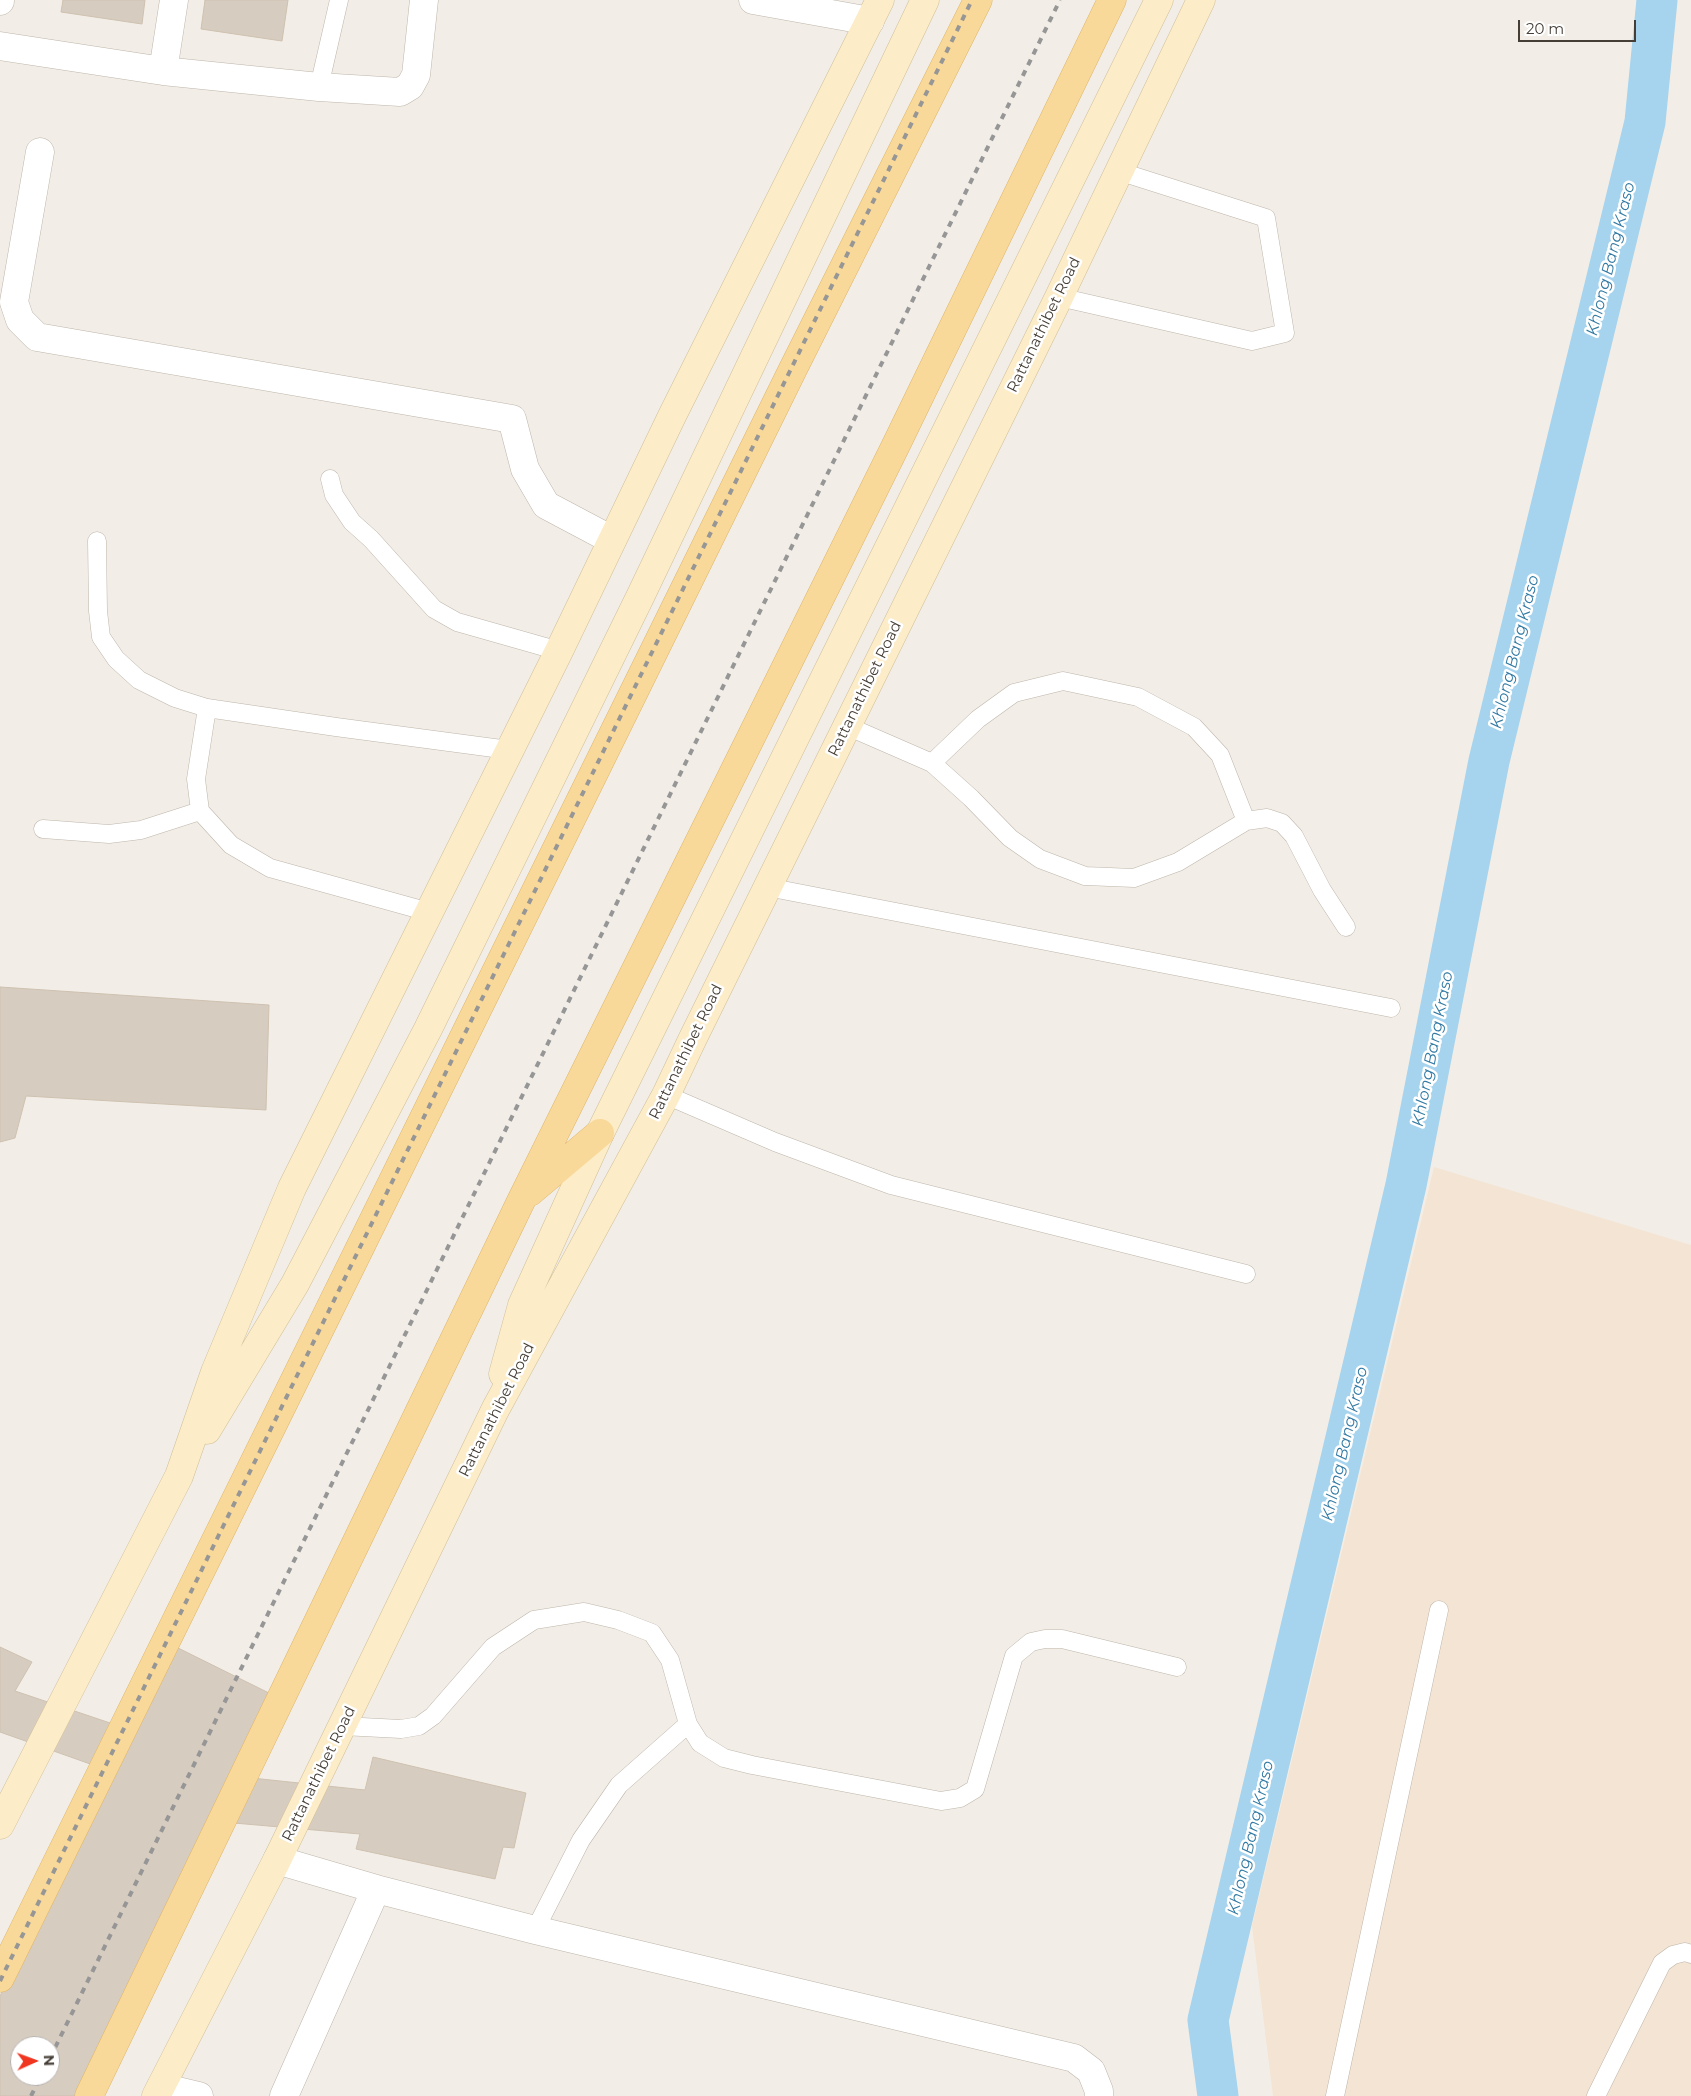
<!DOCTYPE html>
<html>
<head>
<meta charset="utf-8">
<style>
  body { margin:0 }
  #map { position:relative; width:1691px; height:2096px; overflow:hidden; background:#f2eee7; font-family:Montserrat,sans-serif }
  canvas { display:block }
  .north { position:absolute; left:10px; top:2036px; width:50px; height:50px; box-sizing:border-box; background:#fff; border:1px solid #b5b2af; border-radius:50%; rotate:88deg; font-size:14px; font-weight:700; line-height:20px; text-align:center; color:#453e36 }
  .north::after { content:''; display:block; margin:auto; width:18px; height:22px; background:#f03520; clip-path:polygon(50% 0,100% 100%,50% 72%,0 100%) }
  .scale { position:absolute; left:1518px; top:20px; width:118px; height:22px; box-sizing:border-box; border:2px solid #453e36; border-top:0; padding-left:6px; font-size:15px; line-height:18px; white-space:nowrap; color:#453e36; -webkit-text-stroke:4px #fff; paint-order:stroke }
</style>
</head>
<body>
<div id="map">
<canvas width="1691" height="2096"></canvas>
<div class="north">N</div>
<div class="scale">20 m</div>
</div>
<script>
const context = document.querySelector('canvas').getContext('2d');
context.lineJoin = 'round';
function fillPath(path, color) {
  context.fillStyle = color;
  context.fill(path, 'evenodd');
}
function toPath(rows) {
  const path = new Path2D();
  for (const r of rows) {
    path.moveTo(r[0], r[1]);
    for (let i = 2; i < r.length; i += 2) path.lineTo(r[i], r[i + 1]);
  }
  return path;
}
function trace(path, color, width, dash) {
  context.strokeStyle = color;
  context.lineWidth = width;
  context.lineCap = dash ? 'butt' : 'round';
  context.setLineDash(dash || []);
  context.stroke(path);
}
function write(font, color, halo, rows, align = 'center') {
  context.font = font + ' Montserrat,sans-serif';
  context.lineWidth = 5;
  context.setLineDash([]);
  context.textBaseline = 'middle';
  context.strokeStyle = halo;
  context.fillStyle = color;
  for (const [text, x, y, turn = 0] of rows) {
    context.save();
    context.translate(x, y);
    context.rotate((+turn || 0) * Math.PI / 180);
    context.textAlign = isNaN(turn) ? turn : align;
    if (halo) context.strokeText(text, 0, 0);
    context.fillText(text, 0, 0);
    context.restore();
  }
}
const commercial = toPath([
  [1434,1167,1691,1245,1691,2096,1273,2096,1252,1926]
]);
const canal = toPath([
  [1218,2096,1208,2020,1406,1185,1489,761,1645,122,1657,0]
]);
const building = toPath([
  [63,0,145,0,142,24,61,12,63,0],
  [205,0,288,0,282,41,201,29,205,0],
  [0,987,269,1005,266,1110,26,1096,15,1138,0,1142,0,987],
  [172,1645,273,1695,233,1776,365,1790,373,1757,526,1793,514,1848,503,1847,495,1879,356,1849,360,1834,211,1821,77,2096,0,2096,0,1996,110,1771,0,1732,0,1647,32,1662,15,1691,131,1730,172,1645],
  [20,2046,50,2046,50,2076,20,2076,20,2046]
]);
const service = toPath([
  [319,87,339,0],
  [1059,297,1252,341,1285,333,1266,218,1118,171],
  [330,479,334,495,352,522,371,539,434,609,457,622,559,651],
  [97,541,98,611,101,637,116,659,139,680,175,698,207,708],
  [847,726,932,763,971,798,1010,838,1040,859,1085,876,1134,878,1178,862,1246,821,1267,818,1282,823,1294,836,1322,890,1346,927],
  [932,763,978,719,1014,693,1063,681,1138,697,1194,727,1220,755,1246,821],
  [43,829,109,834,141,830,200,811],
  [767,887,1391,1008],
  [429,912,270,868,231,845,200,811,196,779,207,708,336,727,509,750],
  [666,1095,775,1142,891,1185,1246,1274],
  [342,1726,401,1729,419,1726,433,1716,493,1647,534,1620,584,1612,618,1620,652,1633,670,1660,688,1724,700,1743,724,1758,752,1765,941,1801,960,1798,975,1789,1014,1656,1031,1642,1045,1639,1062,1639,1177,1667],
  [535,1930,581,1840,619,1785,688,1724],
  [1335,2096,1439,1610],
  [1596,2096,1662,1963,1673,1955,1685,1952,1691,1954]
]);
const minor = toPath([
  [753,0,870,21],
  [0,1,0,0],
  [0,46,163,71,319,87,400,92,410,86,416,75,424,0],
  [163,71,174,0],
  [40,152,14,302,20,320,37,337,512,419,525,469,546,505,612,540],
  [277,1860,376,1889,535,1930,1074,2058,1091,2071,1099,2091,1099,2096],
  [161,2087,199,2096],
  [284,2096,376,1889]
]);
const secondary = toPath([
  [503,1374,522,1305,600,1133,1159,0],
  [207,1430,295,1284,428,1029,640,597,925,0],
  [0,1825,179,1476,215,1372,292,1188,559,651,672,416,880,0],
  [156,2096,277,1860,495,1410,666,1095,693,1038,1059,297,1201,0]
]);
const primary = toPath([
  [530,1192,600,1133],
  [0,1978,793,369,978,0],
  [89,2096,522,1199,896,445,1112,0]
]);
const rail = toPath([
  [0,1981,972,0],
  [50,2058,1060,0],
  [31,2096,41,2076]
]);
const streetNames = [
  ["Rattanathibet Road",1044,325,-64],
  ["Rattanathibet Road",865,689,-64],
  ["Rattanathibet Road",686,1052,-64],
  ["Rattanathibet Road",497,1410,-63],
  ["Rattanathibet Road",319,1774,-64]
];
const waterNames = [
  ["Khlong Bang Kraso",1611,259,-76],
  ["Khlong Bang Kraso",1515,652,-76],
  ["Khlong Bang Kraso",1433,1049,-79],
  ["Khlong Bang Kraso",1345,1444,-77],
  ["Khlong Bang Kraso",1251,1838,-77]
];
fillPath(commercial, '#f4e4d3');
trace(canal, '#a6d3ed', 41);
fillPath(building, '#d7ccc0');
trace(building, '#cec1b0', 1);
trace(service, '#beb5aa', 19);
trace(minor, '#beb5aa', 29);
trace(secondary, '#d0bf98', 29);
trace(primary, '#deb569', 29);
trace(service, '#fff', 18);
trace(minor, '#fff', 28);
trace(secondary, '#fcecc7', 28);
trace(primary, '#f9d999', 28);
trace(rail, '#969696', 4, [6, 6]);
write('15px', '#453e36', '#fff', streetNames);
write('italic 16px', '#327aa4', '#fff', waterNames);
</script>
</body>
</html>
